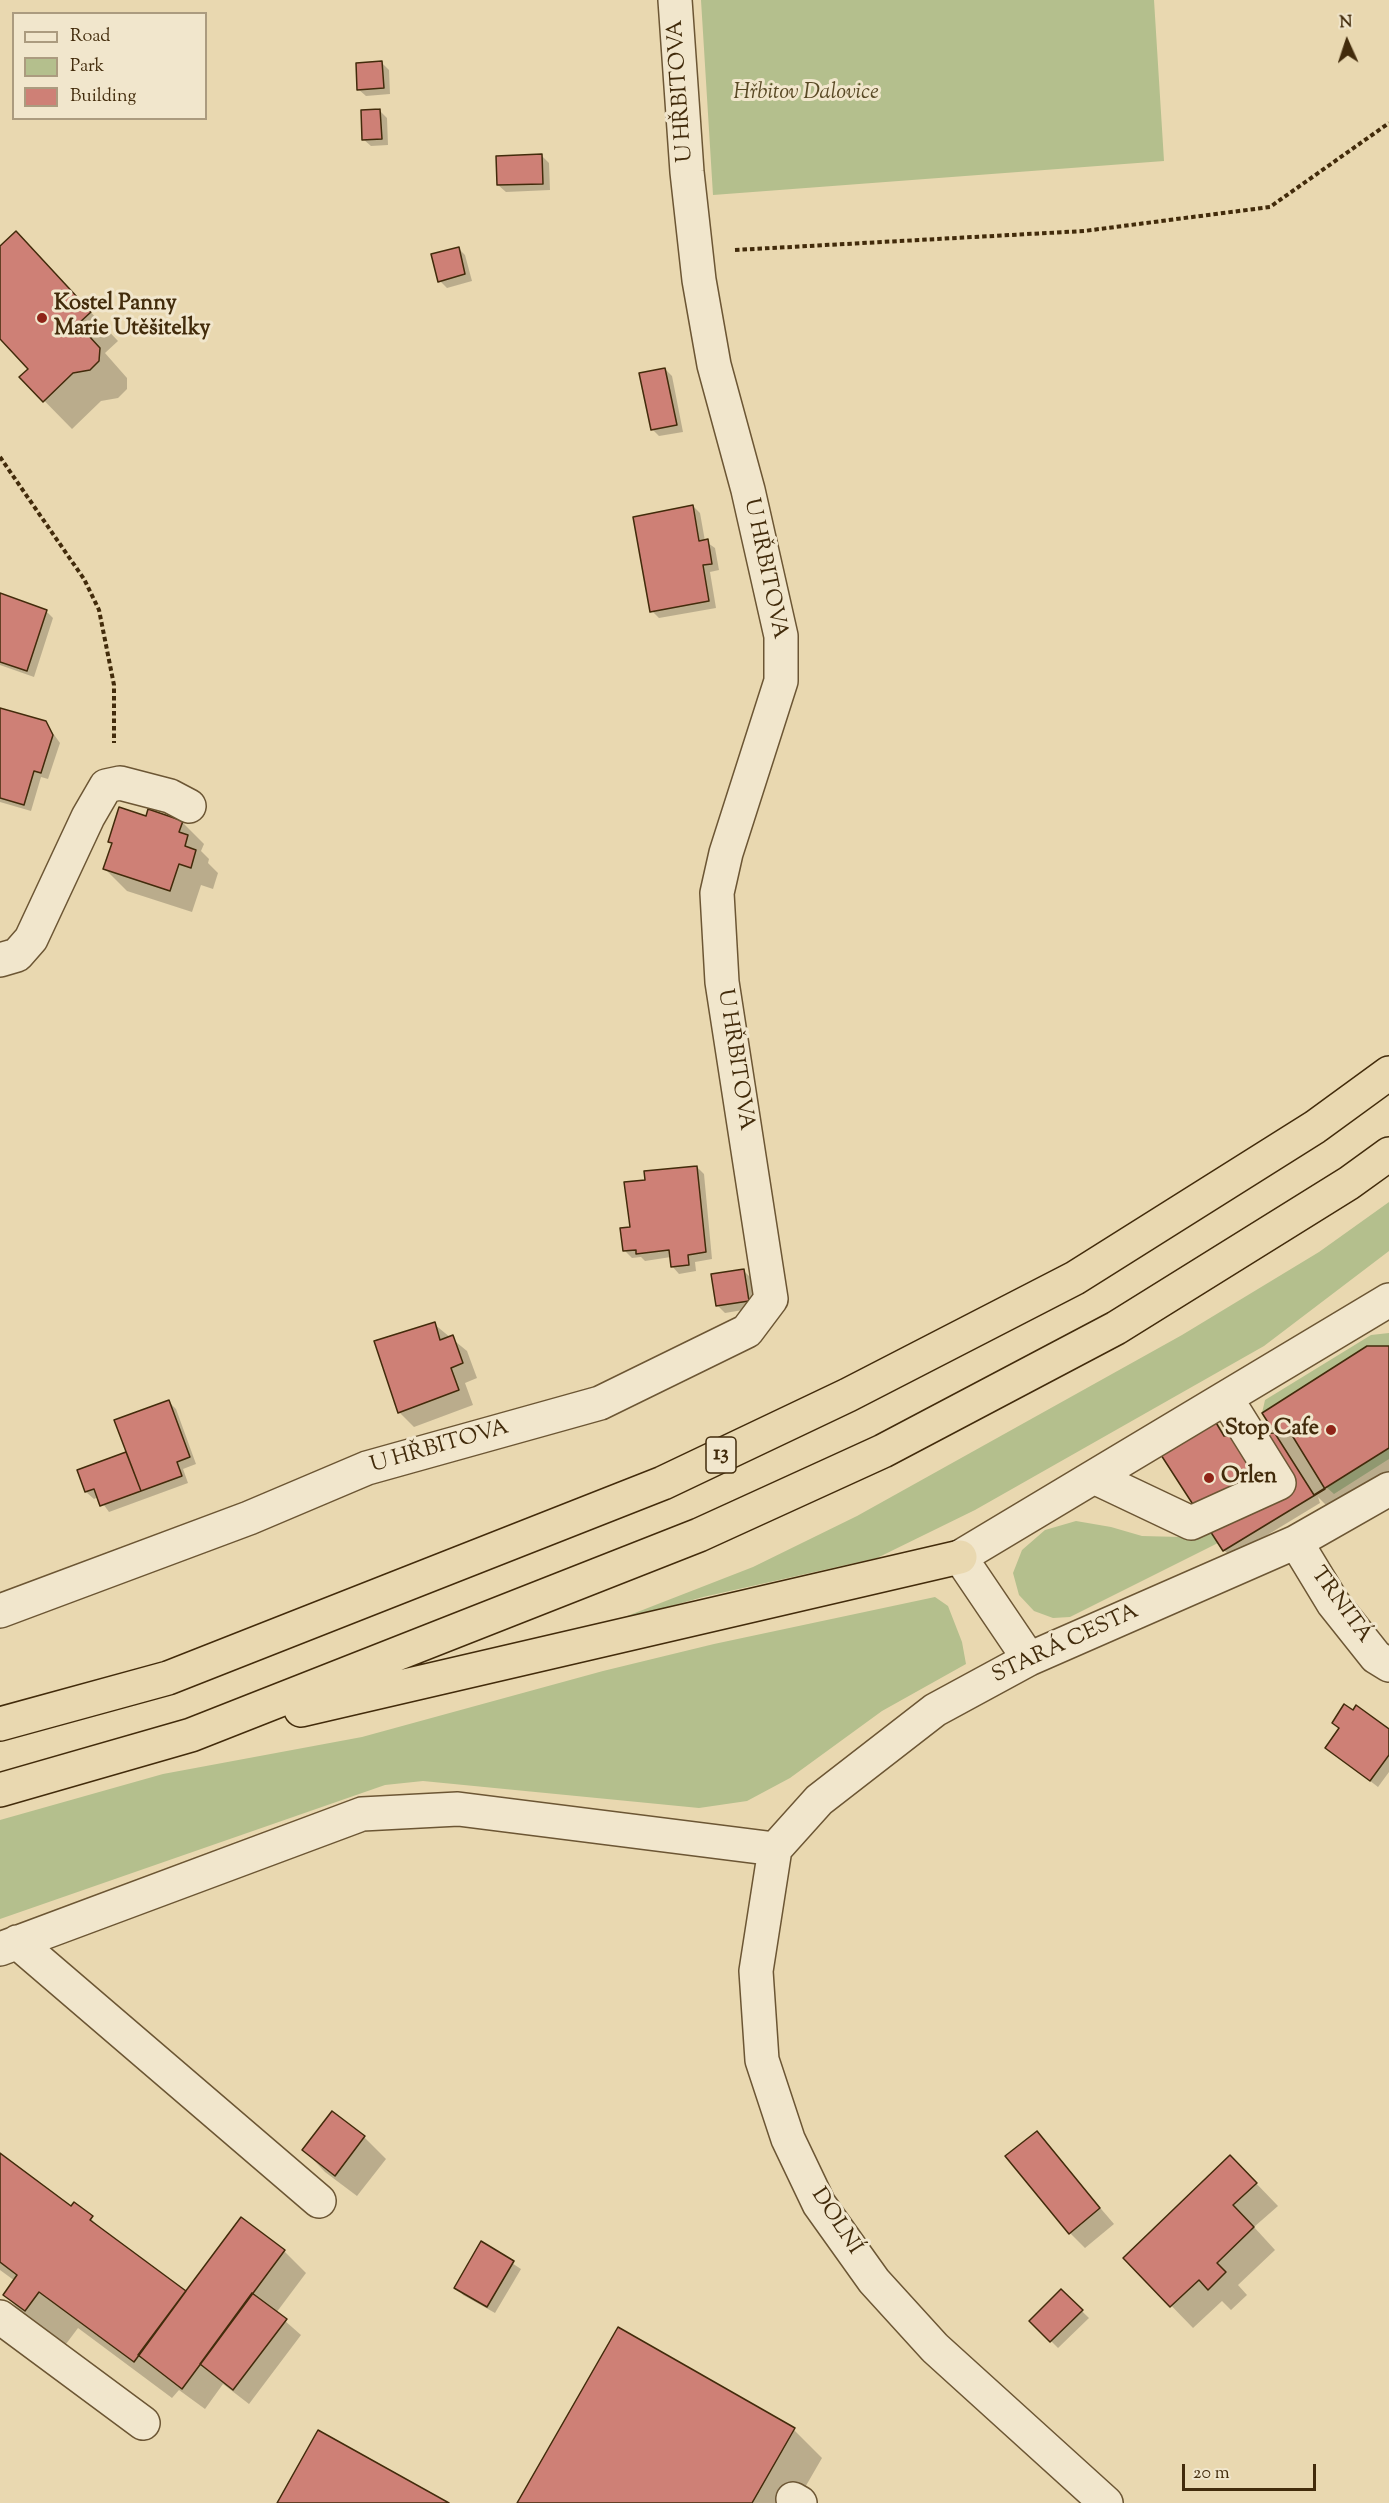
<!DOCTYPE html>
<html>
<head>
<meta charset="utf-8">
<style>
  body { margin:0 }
  #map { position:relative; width:1389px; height:2503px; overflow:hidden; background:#e9d8b0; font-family:"Sorts Mill Goudy",serif }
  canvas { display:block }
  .legend { position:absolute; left:12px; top:12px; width:195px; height:108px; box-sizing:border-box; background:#f1e6cc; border:2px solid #ab9b7f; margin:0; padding:8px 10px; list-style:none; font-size:18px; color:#422b0b }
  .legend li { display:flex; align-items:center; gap:12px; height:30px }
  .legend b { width:30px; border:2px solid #ab9b7f }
  .north { position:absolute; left:1317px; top:12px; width:60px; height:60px; -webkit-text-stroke:4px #f1e6cc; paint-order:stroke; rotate:357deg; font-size:16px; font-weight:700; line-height:24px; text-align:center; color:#422b0b }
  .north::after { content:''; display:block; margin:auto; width:21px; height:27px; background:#422b0b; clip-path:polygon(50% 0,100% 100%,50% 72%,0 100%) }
  .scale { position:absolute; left:1182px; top:2464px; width:134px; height:27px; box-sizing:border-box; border:3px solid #422b0b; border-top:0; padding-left:8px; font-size:18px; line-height:21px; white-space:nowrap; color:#422b0b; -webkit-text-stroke:4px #f1e6cc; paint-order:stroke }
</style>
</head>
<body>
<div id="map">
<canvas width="1389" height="2503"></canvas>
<ul class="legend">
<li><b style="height:8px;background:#f1e6cc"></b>Road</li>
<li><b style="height:16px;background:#b4bf8d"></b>Park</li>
<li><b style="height:16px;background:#ce8076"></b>Building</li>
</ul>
<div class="north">N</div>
<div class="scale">20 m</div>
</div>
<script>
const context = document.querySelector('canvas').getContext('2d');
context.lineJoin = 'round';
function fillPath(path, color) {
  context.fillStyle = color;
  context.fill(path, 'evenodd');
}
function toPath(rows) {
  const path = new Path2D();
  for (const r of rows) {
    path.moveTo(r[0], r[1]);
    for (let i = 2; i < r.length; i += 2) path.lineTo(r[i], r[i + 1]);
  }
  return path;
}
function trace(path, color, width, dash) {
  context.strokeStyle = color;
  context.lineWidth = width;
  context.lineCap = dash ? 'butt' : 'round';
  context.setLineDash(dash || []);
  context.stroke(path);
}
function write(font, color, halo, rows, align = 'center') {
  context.font = font + ' "Sorts Mill Goudy",serif';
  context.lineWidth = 6;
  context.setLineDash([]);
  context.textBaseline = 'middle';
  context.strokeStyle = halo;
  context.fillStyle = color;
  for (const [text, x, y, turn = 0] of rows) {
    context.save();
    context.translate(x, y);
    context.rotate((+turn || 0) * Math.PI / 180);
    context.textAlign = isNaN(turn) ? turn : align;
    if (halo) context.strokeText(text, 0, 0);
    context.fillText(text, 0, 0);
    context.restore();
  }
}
const green = toPath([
  [701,0,1154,0,1164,161,713,195],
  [1389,1202,1389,1251,1264,1346,975,1510,877,1558,703,1597,604,1625,753,1567,857,1516,1182,1335,1319,1252],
  [1389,1333,1389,1346,1367,1346,1262,1413,1265,1400,1371,1335],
  [1389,1448,1389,1459,1334,1494,1326,1487],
  [1076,1521,1111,1527,1142,1536,1181,1537,1208,1528,1218,1543,1070,1617,1053,1618,1034,1611,1019,1595,1013,1573,1022,1550,1045,1530],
  [935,1597,948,1606,962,1642,966,1664,882,1711,790,1778,747,1801,699,1808,423,1781,385,1785,0,1919,0,1820,163,1774,362,1737,603,1671,714,1644]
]);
const shadow = toPath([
  [382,63,389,70,390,94,366,96,358,89],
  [380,111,387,118,388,145,371,146,363,139],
  [542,156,549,163,550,190,506,192,498,185],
  [16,233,118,341,105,353,127,378,127,389,118,398,101,401,72,429,21,377,30,369,0,337,0,248],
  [458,248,465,255,472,281,447,288,440,281],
  [665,369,672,376,683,432,659,436,652,429],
  [693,506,700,513,705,541,715,548,719,570,710,572,716,608,659,618,652,611],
  [0,595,46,611,53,618,34,677,0,665],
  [0,709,45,722,60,743,48,779,41,777,31,811,0,802],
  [147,818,182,822,204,844,201,851,209,859,208,863,218,873,213,889,201,885,192,912,127,891,105,869,113,845,110,841],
  [697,1167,704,1174,712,1259,695,1262,696,1271,679,1274,672,1266,671,1257,645,1261,641,1257,632,1258,624,1250,647,1181],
  [744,1271,751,1278,755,1308,725,1313,717,1305],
  [434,1324,467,1351,477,1378,465,1383,473,1405,414,1427,399,1412],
  [1389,1347,1389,1483,1337,1516,1318,1497,1320,1503,1231,1557,1224,1550,1213,1415,1226,1437,1277,1434],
  [169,1402,176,1409,196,1464,183,1469,188,1483,109,1512,98,1497,94,1499,86,1492,79,1471,128,1453],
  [1389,1731,1389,1772,1378,1787,1327,1748],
  [332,2113,364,2137,386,2159,357,2196,325,2172,304,2150],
  [1036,2133,1114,2224,1085,2248,1070,2233],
  [0,2155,72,2208,75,2204,116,2242,186,2294,284,2251,306,2273,276,2313,301,2335,249,2404,223,2384,205,2409,179,2390,172,2398,78,2328,63,2348,42,2333,5,2295,15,2281,0,2270],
  [1252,2179,1278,2206,1254,2227,1275,2250,1238,2285,1247,2295,1231,2310,1222,2301,1193,2328,1125,2258],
  [481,2243,521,2269,495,2313,463,2295,456,2287],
  [1061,2291,1089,2318,1058,2348,1031,2321],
  [619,2329,794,2430,822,2458,796,2503,518,2503]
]);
const building = toPath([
  [382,61,384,88,357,90,356,63,382,61],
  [380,109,382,139,362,140,361,110,380,109],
  [542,154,543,184,497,185,496,156,542,154],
  [16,231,91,312,78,324,100,348,99,361,90,370,73,373,43,402,19,377,28,369,0,339,0,246,16,231],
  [459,247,465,274,438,282,431,254,459,247],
  [665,368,677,425,651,430,639,373,665,368],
  [693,505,699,541,708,539,712,564,703,565,709,601,650,612,633,517,693,505],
  [0,593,47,610,27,671,0,662,0,593],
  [0,708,46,721,53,735,41,773,34,771,24,805,0,798,0,708],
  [119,807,146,816,148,809,183,821,179,832,188,835,185,846,196,850,191,868,179,864,170,891,103,869,112,843,108,842,119,807],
  [697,1166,706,1252,688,1255,689,1265,671,1267,669,1250,636,1254,636,1250,623,1251,620,1228,630,1227,624,1182,645,1180,644,1171,697,1166],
  [744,1269,749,1301,716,1306,711,1274,744,1269],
  [435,1322,440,1340,453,1335,463,1363,451,1368,459,1390,398,1413,374,1341,435,1322],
  [1367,1346,1389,1346,1389,1448,1314,1495,1262,1413,1367,1346],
  [169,1400,190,1457,177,1462,182,1476,141,1491,114,1420,169,1400],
  [1206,1406,1224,1436,1290,1432,1325,1489,1223,1551,1152,1441,1206,1406],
  [126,1452,141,1491,100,1506,94,1489,85,1492,77,1470,126,1452],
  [1344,1704,1353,1710,1356,1705,1389,1729,1389,1755,1370,1781,1325,1748,1339,1728,1332,1723,1344,1704],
  [332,2111,365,2136,335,2176,302,2150,332,2111],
  [1037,2131,1100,2208,1069,2234,1005,2156,1037,2131],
  [0,2153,71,2206,74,2202,93,2216,90,2220,186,2291,134,2362,39,2292,25,2311,3,2295,17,2275,0,2262,0,2153],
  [1230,2155,1257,2183,1233,2205,1254,2227,1217,2263,1226,2272,1208,2290,1199,2280,1170,2307,1123,2258,1230,2155],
  [241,2217,285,2250,182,2389,138,2355,241,2217],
  [481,2241,514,2261,487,2307,454,2288,481,2241],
  [1061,2289,1083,2310,1050,2342,1029,2321,1061,2289],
  [252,2293,287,2319,233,2390,200,2364,252,2293],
  [618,2327,795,2428,752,2503,517,2503,618,2327],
  [318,2430,449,2503,277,2503,318,2430]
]);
const path = toPath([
  [735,250,1084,231,1270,207,1389,123],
  [0,457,84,579,99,610,114,685,114,743]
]);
const minor = toPath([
  [0,960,17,955,31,939,88,817,106,786,120,783,170,796,189,806],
  [1094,1477,1191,1523,1279,1483,1226,1398],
  [1296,1542,1333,1603,1376,1657,1389,1665],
  [0,1611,249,1518,367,1468,600,1403,747,1331,771,1299,722,982,717,893,726,853,781,681,781,636,748,490,714,365,699,280,687,172,675,0],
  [1029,1659,960,1557,1389,1300],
  [775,1849,756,1971,762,2060,788,2139,819,2204,874,2281,935,2348,1106,2503],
  [775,1849,819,1800,935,1710,1029,1659,1296,1542,1389,1489],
  [17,1942,319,2201],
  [0,1949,362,1814,458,1809,775,1849],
  [0,2317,143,2423],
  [793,2499,800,2503]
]);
const highway = toPath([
  [301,1710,960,1557],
  [0,1724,168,1678,663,1483,848,1395,1075,1278,1315,1127,1389,1073],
  [0,1790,191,1735,699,1535,883,1451,1116,1328,1349,1183,1389,1154]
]);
const markers = [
  [42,318,6,"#8f2418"],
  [1331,1430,6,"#8f2418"],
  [1209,1478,6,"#8f2418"]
];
const shields = [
  [721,1455,30]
];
const shieldNames = [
  ["13",721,1455]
];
const streetNames = [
  ["U HŘBITOVA",682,91,-94],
  ["U HŘBITOVA",764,569,78],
  ["U HŘBITOVA",734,1060,81],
  ["U HŘBITOVA",440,1448,-16],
  ["TRNITÁ",1340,1606,54],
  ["STARÁ CESTA",1066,1645,-25],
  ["DOLNÍ",835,2222,57]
];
const parkNames = [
  ["Hřbitov Dalovice",806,94]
];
const poiNames = [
  ["Kostel Panny",54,305],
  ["Marie Utěšitelky",54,330],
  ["Stop Cafe",1319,1430,"right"],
  ["Orlen",1221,1478]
];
fillPath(green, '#b4bf8d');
fillPath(shadow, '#0003');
fillPath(building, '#ce8076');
trace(building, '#422b0b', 1.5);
trace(minor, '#6c5634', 36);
trace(highway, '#422b0b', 36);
trace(path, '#422b0b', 4, [4.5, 3]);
trace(minor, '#f1e6cc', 33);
trace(highway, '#e9d8b0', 33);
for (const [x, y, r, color] of markers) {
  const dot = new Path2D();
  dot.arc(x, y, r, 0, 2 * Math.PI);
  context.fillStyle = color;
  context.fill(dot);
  trace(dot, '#f1e6cc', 2);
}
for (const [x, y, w] of shields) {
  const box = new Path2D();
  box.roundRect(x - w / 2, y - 18, w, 36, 4.5);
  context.fillStyle = '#f1e6cc';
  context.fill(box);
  trace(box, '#422b0b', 1.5);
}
write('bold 21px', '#422b0b', null, shieldNames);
write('22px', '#422b0b', '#f1e6cc', streetNames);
write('italic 22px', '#594925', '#f1e6cc', parkNames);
write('bold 22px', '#422b0b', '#f1e6cc', poiNames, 'left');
</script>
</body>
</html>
